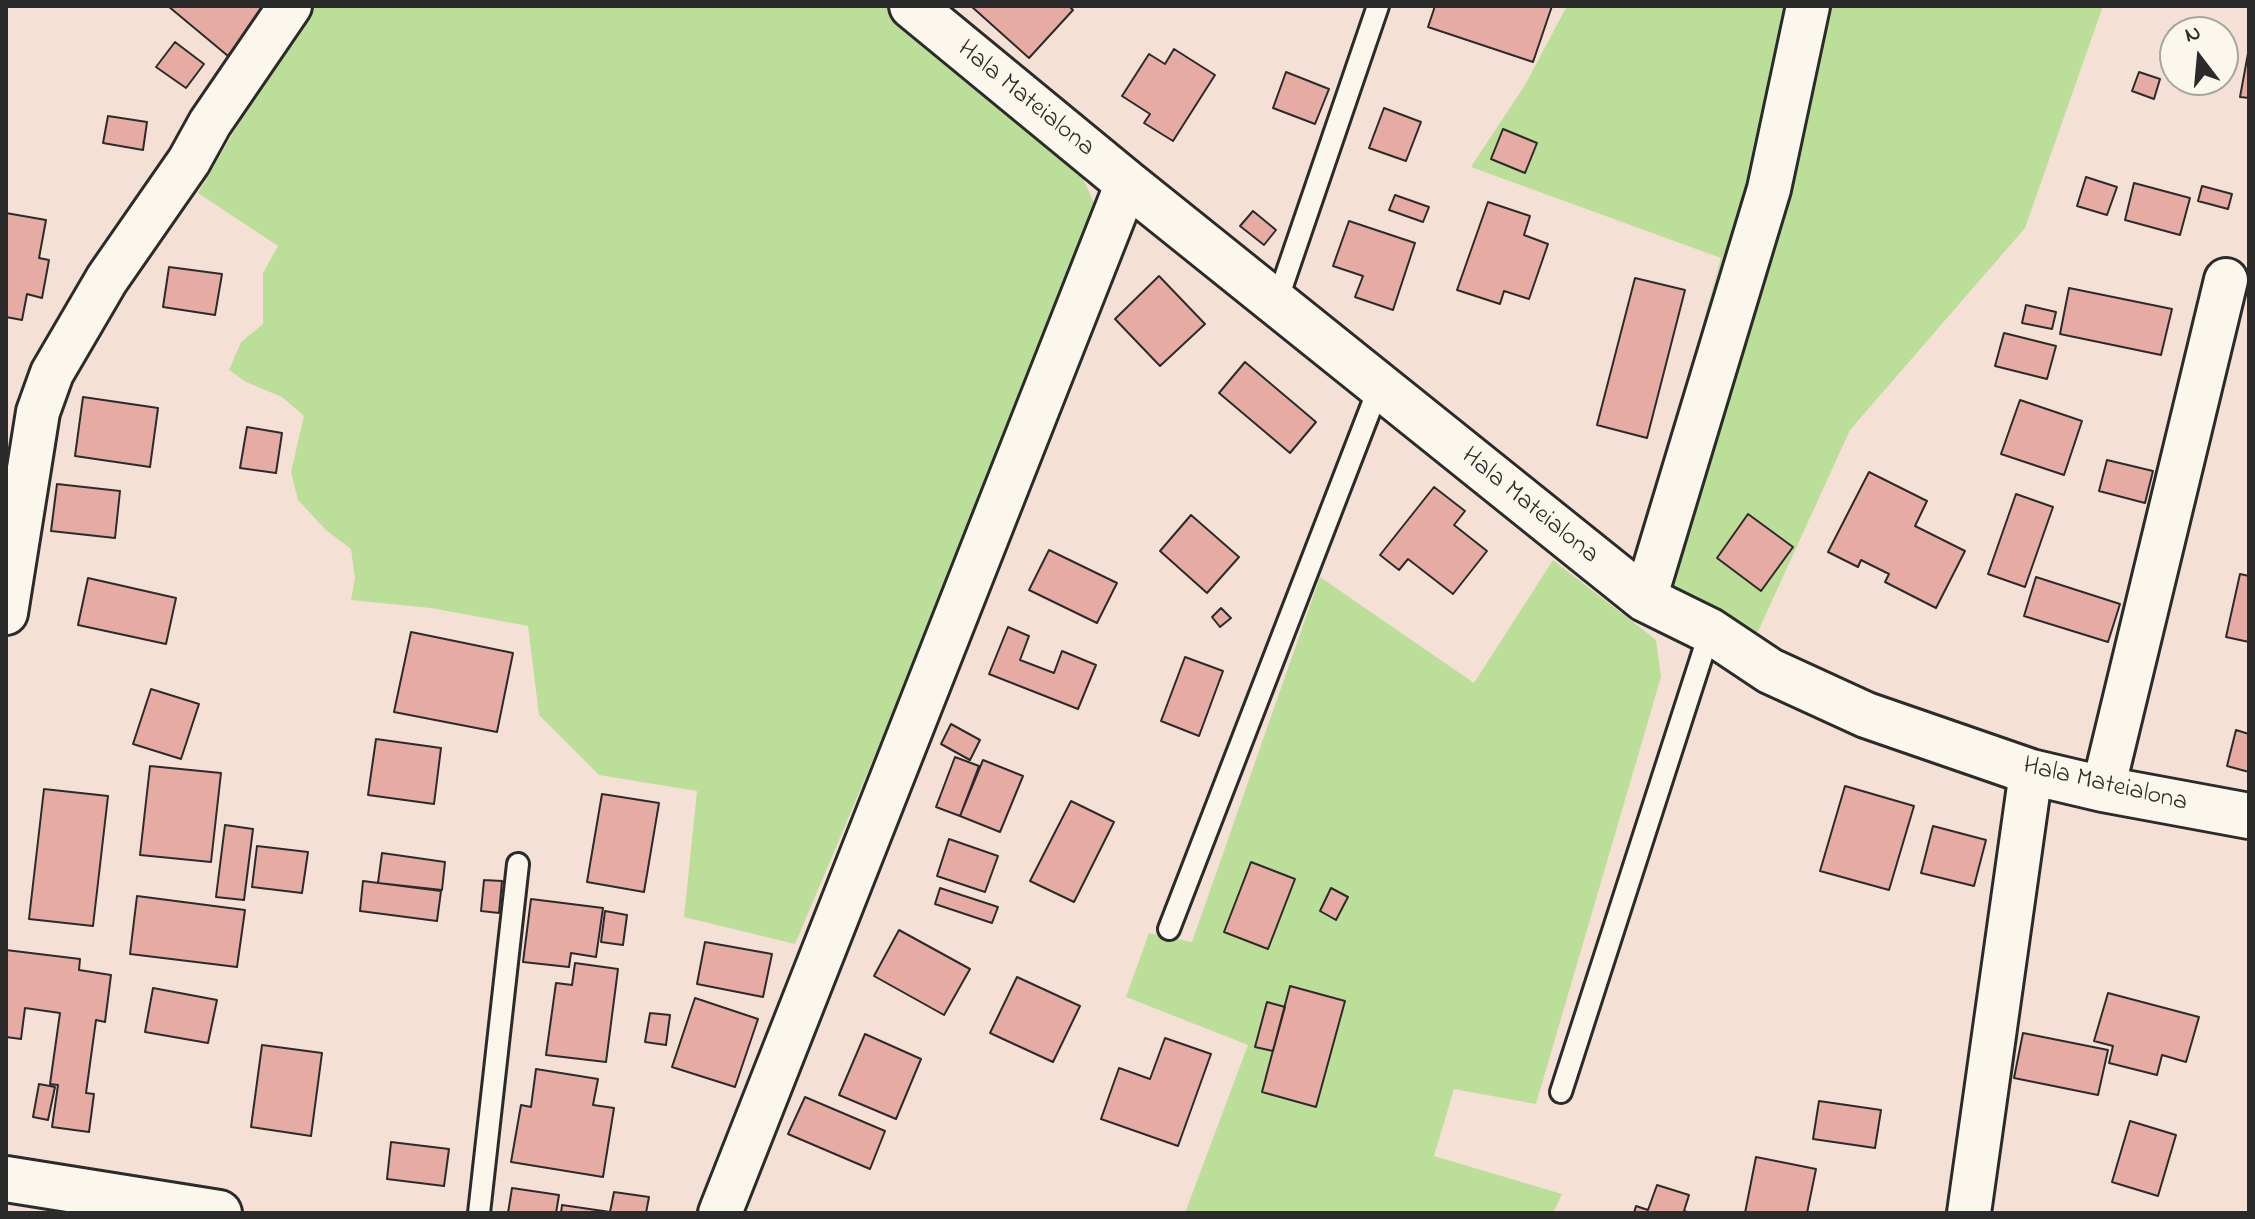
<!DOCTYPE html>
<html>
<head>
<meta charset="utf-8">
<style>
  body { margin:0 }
  #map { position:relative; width:2255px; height:1219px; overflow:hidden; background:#f5e0d6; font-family:"Indie Flower",sans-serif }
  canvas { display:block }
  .frame { position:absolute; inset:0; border:8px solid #2b2b2b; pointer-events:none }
  .north { position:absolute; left:2159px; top:16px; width:80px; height:80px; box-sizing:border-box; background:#fbf7ec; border:2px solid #a8a59f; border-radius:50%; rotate:344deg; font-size:22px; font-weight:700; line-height:32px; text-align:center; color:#2b2b2b }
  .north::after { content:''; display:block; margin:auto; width:28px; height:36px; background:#2b2b2b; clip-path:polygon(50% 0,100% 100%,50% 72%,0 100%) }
</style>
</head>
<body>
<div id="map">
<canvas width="2255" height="1219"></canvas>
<div class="frame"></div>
<div class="north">N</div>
</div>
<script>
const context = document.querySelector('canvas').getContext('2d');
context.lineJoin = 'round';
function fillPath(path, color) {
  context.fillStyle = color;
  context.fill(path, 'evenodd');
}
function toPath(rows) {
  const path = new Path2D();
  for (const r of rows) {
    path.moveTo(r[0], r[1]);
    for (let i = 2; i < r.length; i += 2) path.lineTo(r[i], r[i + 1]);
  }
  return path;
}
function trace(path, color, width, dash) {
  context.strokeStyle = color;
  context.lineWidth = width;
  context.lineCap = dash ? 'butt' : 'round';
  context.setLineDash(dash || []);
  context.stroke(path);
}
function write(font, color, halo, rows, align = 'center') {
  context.font = font + ' "Indie Flower",sans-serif';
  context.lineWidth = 8;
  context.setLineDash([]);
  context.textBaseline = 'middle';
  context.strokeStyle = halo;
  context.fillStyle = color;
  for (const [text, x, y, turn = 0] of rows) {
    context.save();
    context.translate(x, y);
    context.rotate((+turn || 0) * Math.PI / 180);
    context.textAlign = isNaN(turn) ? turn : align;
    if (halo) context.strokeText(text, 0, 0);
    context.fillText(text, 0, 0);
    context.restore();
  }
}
const green = toPath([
  [314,6,886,6,1080,172,1099,214,1051,339,795,944,684,917,697,791,599,775,539,715,528,626,431,608,351,600,355,578,351,549,326,530,298,500,291,472,304,416,282,397,246,382,229,370,241,342,263,324,263,273,278,246,198,193,269,72],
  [1567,6,2103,6,2025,228,1850,430,1755,638,1636,569,1721,258,1471,167,1525,85],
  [1553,560,1656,640,1661,677,1536,1104,1454,1089,1434,1156,1562,1194,1553,1213,1185,1213,1248,1045,1126,997,1149,933,1192,942,1320,577,1474,683]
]);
const building = toPath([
  [168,6,261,6,266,11,228,56,168,6],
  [971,6,1069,6,1073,10,1029,58,971,6],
  [1435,6,1552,6,1533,62,1428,27,1435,6],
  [175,42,204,64,186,88,156,67,175,42],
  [2249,48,2249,98,2240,97,2249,48],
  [1174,49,1215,75,1173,141,1144,123,1150,114,1122,96,1149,54,1165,64,1174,49],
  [1286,72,1329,89,1315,124,1273,108,1286,72],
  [2139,72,2160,79,2154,99,2132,91,2139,72],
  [1384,108,1421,122,1406,161,1369,148,1384,108],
  [108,116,147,122,143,150,103,143,108,116],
  [1503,129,1537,143,1525,173,1491,159,1503,129],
  [2086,177,2117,187,2107,215,2077,206,2086,177],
  [2134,183,2190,198,2180,235,2125,220,2134,183],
  [2202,186,2232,194,2228,209,2198,201,2202,186],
  [1395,195,1429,207,1423,222,1389,210,1395,195],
  [1488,202,1530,216,1524,235,1548,244,1529,299,1504,291,1500,304,1457,290,1488,202],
  [1253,211,1276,230,1264,245,1240,226,1253,211],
  [6,213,46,220,39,258,49,260,42,298,27,294,22,320,6,317,6,213],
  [1349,221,1415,243,1393,310,1355,297,1363,276,1333,266,1349,221],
  [169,267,222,274,215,315,163,307,169,267],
  [1159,276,1205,324,1160,366,1115,319,1159,276],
  [1635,278,1685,290,1647,438,1597,425,1635,278],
  [2069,288,2172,309,2161,355,2060,334,2069,288],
  [2026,305,2056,312,2052,329,2022,323,2026,305],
  [2004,333,2056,346,2047,379,1995,366,2004,333],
  [1245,362,1316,422,1290,453,1219,393,1245,362],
  [83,397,158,408,150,467,75,456,83,397],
  [2020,400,2082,421,2064,475,2001,454,2020,400],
  [247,427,282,433,276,473,240,468,247,427],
  [2107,460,2153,471,2145,503,2099,491,2107,460],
  [1869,472,1927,501,1915,526,1965,551,1936,608,1885,582,1889,574,1861,560,1858,567,1828,552,1869,472],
  [57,484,120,491,115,538,51,531,57,484],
  [1434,487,1465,511,1454,525,1487,551,1453,594,1408,559,1399,570,1380,555,1434,487],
  [2016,494,2053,507,2025,587,1988,574,2016,494],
  [1748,514,1793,547,1761,591,1717,558,1748,514],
  [1191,515,1239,557,1207,593,1160,551,1191,515],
  [1049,550,1117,583,1097,623,1029,590,1049,550],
  [2240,574,2249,576,2249,642,2226,637,2240,574],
  [2036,577,2120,604,2108,642,2024,616,2036,577],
  [88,578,176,598,166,644,78,625,88,578],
  [1221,608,1231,618,1220,627,1212,617,1221,608],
  [1008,627,1029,636,1020,660,1054,673,1062,651,1096,665,1078,709,989,674,1008,627],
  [411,632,513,653,497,732,394,712,411,632],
  [1185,657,1223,671,1199,736,1161,721,1185,657],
  [151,689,199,704,181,759,133,744,151,689],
  [951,724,980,740,970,760,941,744,951,724],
  [2236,730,2249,734,2249,772,2227,766,2236,730],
  [376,739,441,748,434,804,368,795,376,739],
  [955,757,979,766,960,816,936,807,955,757],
  [983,760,1023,776,1000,832,960,816,983,760],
  [150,766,221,773,211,862,140,855,150,766],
  [1845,786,1914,806,1889,890,1820,871,1845,786],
  [44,789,108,796,93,926,29,919,44,789],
  [602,794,659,803,644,892,587,882,602,794],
  [1071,801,1114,822,1074,902,1030,881,1071,801],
  [225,825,253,829,244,900,216,897,225,825],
  [1933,826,1986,840,1974,886,1921,873,1933,826],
  [949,839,998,856,985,892,937,876,949,839],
  [257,846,308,852,302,893,252,887,257,846],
  [382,853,445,862,442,890,378,883,382,853],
  [1251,862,1295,879,1268,949,1224,932,1251,862],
  [484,880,502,881,499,913,481,911,484,880],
  [363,881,441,891,437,921,360,911,363,881],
  [940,888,998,907,992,923,935,904,940,888],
  [1331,888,1348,897,1336,920,1320,911,1331,888],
  [137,896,245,910,237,967,130,954,137,896],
  [531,899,603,908,596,957,571,953,569,967,523,962,531,899],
  [605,911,627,915,623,945,601,942,605,911],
  [899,930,970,969,944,1015,874,976,899,930],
  [705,942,772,954,763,997,697,984,705,942],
  [6,950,80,959,79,970,111,975,105,1022,96,1020,86,1093,94,1094,89,1132,52,1127,58,1085,50,1084,60,1013,25,1008,21,1039,6,1037,6,950],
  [575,963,618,969,606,1062,546,1055,556,983,572,985,575,963],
  [1017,977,1080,1006,1053,1062,990,1033,1017,977],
  [1290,986,1345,1001,1316,1107,1262,1092,1290,986],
  [153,988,217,1000,208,1043,145,1032,153,988],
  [2108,993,2199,1017,2186,1062,2162,1055,2157,1075,2109,1063,2113,1046,2094,1041,2108,993],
  [695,998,758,1019,735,1087,672,1067,695,998],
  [1267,1002,1285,1007,1273,1051,1255,1047,1267,1002],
  [650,1013,670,1015,666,1045,645,1042,650,1013],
  [2023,1033,2108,1050,2098,1095,2014,1078,2023,1033],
  [865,1034,921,1059,896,1119,839,1095,865,1034],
  [1165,1038,1211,1054,1178,1146,1101,1119,1119,1068,1150,1079,1165,1038],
  [262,1045,322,1053,311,1136,251,1127,262,1045],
  [536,1069,598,1079,593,1105,614,1108,603,1177,511,1162,521,1105,531,1107,536,1069],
  [39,1084,55,1087,48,1120,33,1117,39,1084],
  [805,1097,885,1131,870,1169,788,1134,805,1097],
  [1819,1101,1881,1110,1875,1148,1813,1139,1819,1101],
  [2130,1121,2176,1135,2158,1196,2112,1182,2130,1121],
  [391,1142,449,1149,444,1186,387,1179,391,1142],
  [1756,1157,1816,1169,1807,1213,1745,1213,1756,1157],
  [1657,1185,1689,1195,1684,1211,1691,1213,1634,1213,1636,1206,1648,1210,1657,1185],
  [512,1188,559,1195,556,1213,508,1213,512,1188],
  [614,1192,649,1197,646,1213,561,1213,562,1205,610,1212,614,1192]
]);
const lane = toPath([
  [1276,304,1378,6],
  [1169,929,1379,387],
  [1561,1092,1710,631],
  [479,1213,518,864]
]);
const street = toPath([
  [1645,599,1769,189,1808,6],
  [6,613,38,412,52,373,107,279,189,161,210,123,290,6],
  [2103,789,2226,280],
  [720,1213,1127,183],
  [1969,1213,2031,772]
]);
const secondary = toPath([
  [912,6,1127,183,1645,599,1710,631,1770,671,1866,715,2031,772,2103,789,2249,816],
  [6,1179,219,1213]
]);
const streetNames = [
  ["Hala Mateialona",1025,100,39],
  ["Hala Mateialona",1529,507,39],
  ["Hala Mateialona",2105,786,13]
];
fillPath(green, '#bbde98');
fillPath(building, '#e6aca4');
trace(building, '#2b2b2b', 2);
trace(lane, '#2b2b2b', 26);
trace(street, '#2b2b2b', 48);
trace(secondary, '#2b2b2b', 50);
trace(lane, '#fbf7ec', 20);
trace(street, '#fbf7ec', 42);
trace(secondary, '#fbf7ec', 44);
write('26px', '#2b2b2b', '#fbf7ec', streetNames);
</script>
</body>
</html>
